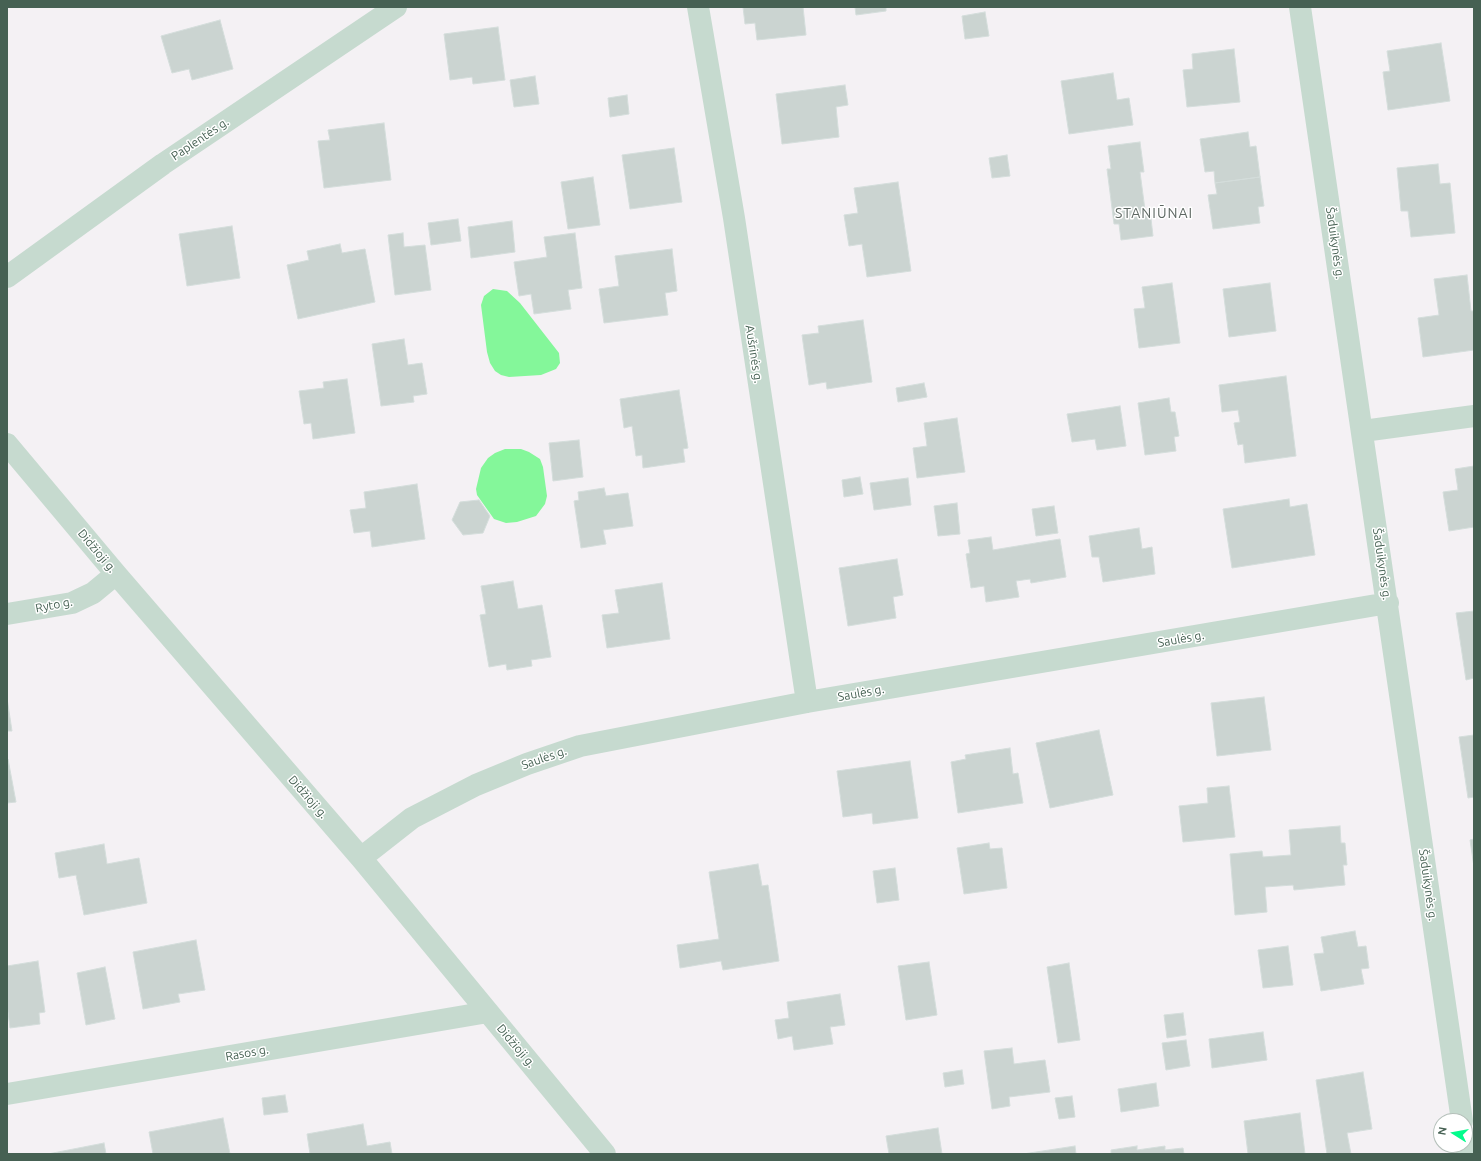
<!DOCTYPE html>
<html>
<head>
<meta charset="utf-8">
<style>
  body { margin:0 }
  #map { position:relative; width:1481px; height:1161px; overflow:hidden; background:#f4f1f4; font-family:Ubuntu,sans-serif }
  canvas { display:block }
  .frame { position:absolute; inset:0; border:8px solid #466153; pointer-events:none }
  .north { position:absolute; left:1433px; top:1113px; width:40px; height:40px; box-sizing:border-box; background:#fff; border:1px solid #b5c0ba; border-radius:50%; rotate:281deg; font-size:11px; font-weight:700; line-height:16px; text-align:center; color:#466153 }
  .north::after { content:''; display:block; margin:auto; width:14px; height:18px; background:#03fc8c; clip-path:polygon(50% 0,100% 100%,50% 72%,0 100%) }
</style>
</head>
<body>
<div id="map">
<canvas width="1481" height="1161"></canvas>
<div class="frame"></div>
<div class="north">N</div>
</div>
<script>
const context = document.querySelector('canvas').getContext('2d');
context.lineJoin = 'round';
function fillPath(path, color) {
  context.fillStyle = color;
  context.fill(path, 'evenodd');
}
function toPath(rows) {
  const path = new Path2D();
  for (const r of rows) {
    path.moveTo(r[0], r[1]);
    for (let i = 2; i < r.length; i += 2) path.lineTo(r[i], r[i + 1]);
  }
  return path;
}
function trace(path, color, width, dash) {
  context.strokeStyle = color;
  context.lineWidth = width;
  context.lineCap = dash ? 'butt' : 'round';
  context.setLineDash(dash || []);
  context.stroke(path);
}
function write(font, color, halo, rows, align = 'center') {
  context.font = font + ' Ubuntu,sans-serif';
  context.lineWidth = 3;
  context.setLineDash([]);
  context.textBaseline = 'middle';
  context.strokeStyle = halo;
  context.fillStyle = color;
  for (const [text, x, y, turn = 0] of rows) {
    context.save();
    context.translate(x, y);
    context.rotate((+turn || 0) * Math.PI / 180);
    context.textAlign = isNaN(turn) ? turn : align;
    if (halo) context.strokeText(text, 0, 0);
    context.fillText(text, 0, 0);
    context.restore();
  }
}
const water = toPath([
  [493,289,507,291,520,303,559,353,560,363,556,369,541,375,509,377,501,375,495,371,490,363,487,352,481,305,484,296],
  [505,449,521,449,529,452,540,459,543,467,547,496,545,504,536,516,517,522,506,523,494,519,477,495,476,489,481,468,488,458,495,453]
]);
const building = toPath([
  [743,7,803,7,806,35,757,40,755,23,745,24,743,7],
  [855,7,886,7,886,11,856,15,855,7],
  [985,12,989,36,965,39,962,16,985,12],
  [220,20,233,69,192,80,189,69,172,73,161,36,220,20],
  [498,27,505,80,473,84,472,77,450,80,444,34,498,27],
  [1441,43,1450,101,1388,110,1383,72,1390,71,1387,51,1441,43],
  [1234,49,1240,102,1187,107,1183,70,1193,69,1192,54,1234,49],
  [1113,73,1117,100,1129,98,1133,125,1069,134,1061,81,1113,73],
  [535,76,539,104,514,107,510,80,535,76],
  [845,85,848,105,836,107,839,137,782,144,776,94,845,85],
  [627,95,629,114,610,117,608,98,627,95],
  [384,123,391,180,324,188,318,141,330,140,328,130,384,123],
  [1248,132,1250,147,1256,146,1260,177,1215,183,1214,171,1205,172,1200,139,1248,132],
  [1140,142,1144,172,1140,172,1145,210,1150,210,1153,236,1121,240,1119,224,1114,224,1107,169,1111,169,1108,146,1140,142],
  [674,148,682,202,630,209,622,155,674,148],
  [1007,155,1010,176,992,178,989,158,1007,155],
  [1438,164,1440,184,1450,183,1455,233,1411,237,1408,211,1401,211,1397,168,1438,164],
  [593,177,600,225,568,229,561,182,593,177],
  [1260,177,1264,206,1258,207,1260,223,1213,229,1208,195,1217,194,1215,183,1260,177],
  [898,182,911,271,867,277,862,244,849,246,844,215,858,213,854,188,898,182],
  [458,219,461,241,431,245,428,223,458,219],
  [512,221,515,252,471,258,468,227,512,221],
  [232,226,240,278,187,286,179,234,232,226],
  [403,233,404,247,425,245,431,290,395,295,388,235,403,233],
  [575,233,582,288,568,290,571,309,534,314,531,294,519,296,514,262,547,257,544,237,575,233],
  [340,244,342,253,365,249,375,302,298,319,287,265,309,260,307,251,340,244],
  [672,249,677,291,665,293,668,315,604,323,599,289,619,286,615,256,672,249],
  [1467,275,1471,311,1474,311,1474,350,1423,357,1418,318,1439,315,1434,279,1467,275],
  [1172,283,1180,343,1139,348,1134,309,1145,308,1142,287,1172,283],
  [1270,283,1276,331,1229,337,1223,289,1270,283],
  [863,320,872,382,827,389,826,382,809,385,802,335,819,333,818,326,863,320],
  [404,339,408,365,422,363,427,394,413,396,414,402,381,406,372,344,404,339],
  [1286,376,1296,456,1245,463,1243,444,1238,445,1234,423,1240,422,1238,410,1222,412,1219,385,1286,376],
  [347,379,355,433,313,439,311,423,304,424,299,391,324,388,323,382,347,379],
  [924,383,927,397,898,402,896,388,924,383],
  [679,390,688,448,683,449,685,462,643,468,642,455,636,456,632,426,624,428,620,399,679,390],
  [1169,398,1171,412,1175,412,1179,436,1174,437,1176,451,1145,455,1138,403,1169,398],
  [1120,406,1126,446,1097,450,1095,439,1072,442,1067,414,1120,406],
  [957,418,965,472,917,478,913,448,927,446,924,423,957,418],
  [579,440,583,477,553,481,549,443,579,440],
  [1474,466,1474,527,1449,531,1443,492,1458,490,1455,469,1474,466],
  [860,477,863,494,844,497,842,480,860,477],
  [908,478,911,505,874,510,870,483,908,478],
  [417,484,425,539,372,547,370,531,354,533,350,510,366,508,364,492,417,484],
  [604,488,606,496,628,493,633,526,603,530,606,544,581,548,574,501,579,500,578,492,604,488],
  [1289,499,1290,507,1307,504,1315,555,1232,568,1223,509,1289,499],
  [479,500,490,516,483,533,463,535,452,520,460,502,479,500],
  [957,503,960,534,938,536,934,506,957,503],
  [1054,506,1058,533,1036,536,1032,509,1054,506],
  [1139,528,1142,549,1152,547,1155,574,1103,582,1099,557,1092,557,1089,536,1139,528],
  [991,537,993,550,1060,539,1066,577,1031,583,1030,579,1016,581,1019,597,986,602,984,586,971,588,966,554,970,553,968,540,991,537],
  [897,559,903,595,893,597,896,618,848,626,839,568,897,559],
  [513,581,518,609,542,605,551,657,531,660,532,666,507,670,506,664,489,667,480,615,486,614,481,586,513,581],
  [662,583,670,639,607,648,602,615,619,613,615,590,662,583],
  [1474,611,1474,678,1466,680,1456,613,1474,611],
  [1264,697,1271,750,1217,756,1211,703,1264,697],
  [7,698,12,731,7,731,7,698],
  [1099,730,1113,795,1050,808,1036,743,1099,730],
  [1474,735,1474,797,1468,798,1459,737,1474,735],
  [1010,748,1013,774,1018,773,1023,803,958,813,951,762,966,759,965,755,1010,748],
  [7,759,8,759,16,802,7,803,7,759],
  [910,761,918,818,873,824,872,813,843,817,837,771,910,761],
  [1229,786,1235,837,1183,842,1179,806,1208,803,1207,788,1229,786],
  [1340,826,1341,843,1345,843,1347,865,1343,865,1345,885,1294,890,1293,885,1265,887,1267,912,1235,915,1230,854,1262,851,1263,857,1291,855,1289,830,1340,826],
  [1474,839,1474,867,1470,840,1474,839],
  [989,843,990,849,1002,848,1007,888,964,894,957,848,989,843],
  [104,844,107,864,139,858,147,903,84,915,76,875,59,878,55,853,104,844],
  [758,864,762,886,768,885,779,961,723,970,721,961,680,968,677,945,719,939,709,872,758,864],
  [895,868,899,900,877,903,873,871,895,868],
  [1355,931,1358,947,1366,946,1369,968,1361,969,1364,984,1321,991,1314,954,1324,953,1321,937,1355,931],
  [196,940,205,990,178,994,180,1002,143,1009,133,952,196,940],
  [1288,946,1293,985,1263,988,1258,950,1288,946],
  [38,961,45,1012,39,1013,40,1024,10,1028,7,1004,7,966,38,961],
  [929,962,937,1015,906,1020,898,966,929,962],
  [1069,963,1080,1040,1058,1043,1047,967,1069,963],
  [105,967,115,1019,86,1025,77,973,105,967],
  [840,994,845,1025,830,1027,833,1044,794,1050,792,1036,778,1039,775,1020,789,1018,787,1002,840,994],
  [1183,1013,1186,1035,1167,1038,1164,1015,1183,1013],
  [1263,1032,1267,1060,1212,1068,1209,1039,1263,1032],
  [1186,1040,1190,1066,1166,1070,1162,1043,1186,1040],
  [1012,1048,1014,1064,1045,1060,1050,1092,1009,1097,1010,1106,992,1109,984,1051,1012,1048],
  [962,1070,964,1084,945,1087,943,1073,962,1070],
  [1363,1072,1372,1129,1347,1133,1351,1154,1327,1154,1316,1080,1363,1072],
  [1156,1083,1159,1106,1121,1112,1118,1089,1156,1083],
  [285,1095,288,1112,264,1115,262,1098,285,1095],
  [1072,1096,1075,1117,1059,1119,1055,1098,1072,1096],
  [1300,1113,1305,1154,1248,1154,1244,1121,1300,1113],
  [223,1118,230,1154,153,1154,149,1132,223,1118],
  [363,1124,367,1146,390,1142,392,1154,310,1154,307,1134,363,1124],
  [938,1128,942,1154,889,1154,886,1136,938,1128],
  [104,1143,106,1154,48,1154,104,1143],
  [1075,1146,1076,1154,1023,1154,1075,1146],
  [1137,1146,1137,1150,1165,1146,1165,1150,1183,1148,1184,1154,1111,1154,1111,1150,1137,1146]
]);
const minor = toPath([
  [698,7,734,218,807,702],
  [1300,7,1462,1121],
  [7,277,163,164,396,7],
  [1363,431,1474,416],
  [7,444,116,574,361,858,605,1154],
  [7,614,72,603,93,593,116,574],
  [361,858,412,818,476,785,527,764,580,746,807,702,1388,603],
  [7,1094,488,1012],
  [1465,1139,1467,1154]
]);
const streetNames = [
  ["Paplentės g.",200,139,-34],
  ["Šaduikynės g.",1335,243,82],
  ["Aušrinės g.",754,354,81],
  ["Didžioji g.",97,551,50],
  ["Šaduikynės g.",1382,564,82],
  ["Ryto g.",54,605,-11],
  ["Saulės g.",1181,639,-10],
  ["Saulės g.",861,693,-10],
  ["Saulės g.",544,758,-19],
  ["Didžioji g.",308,797,49],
  ["Šaduikynės g.",1428,885,82],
  ["Didžioji g.",516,1046,50],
  ["Rasos g.",247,1053,-10]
];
const quarterNames = [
  ["STANIŪNAI",1154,213]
];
fillPath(water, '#84f79a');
fillPath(building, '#cbd4d1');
trace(building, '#d4dddb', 1);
trace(minor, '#c6dacf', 22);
write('12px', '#466153', '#fff', streetNames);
context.letterSpacing = '1px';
write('14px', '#5d6762', '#fff', quarterNames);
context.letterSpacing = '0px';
</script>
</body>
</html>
